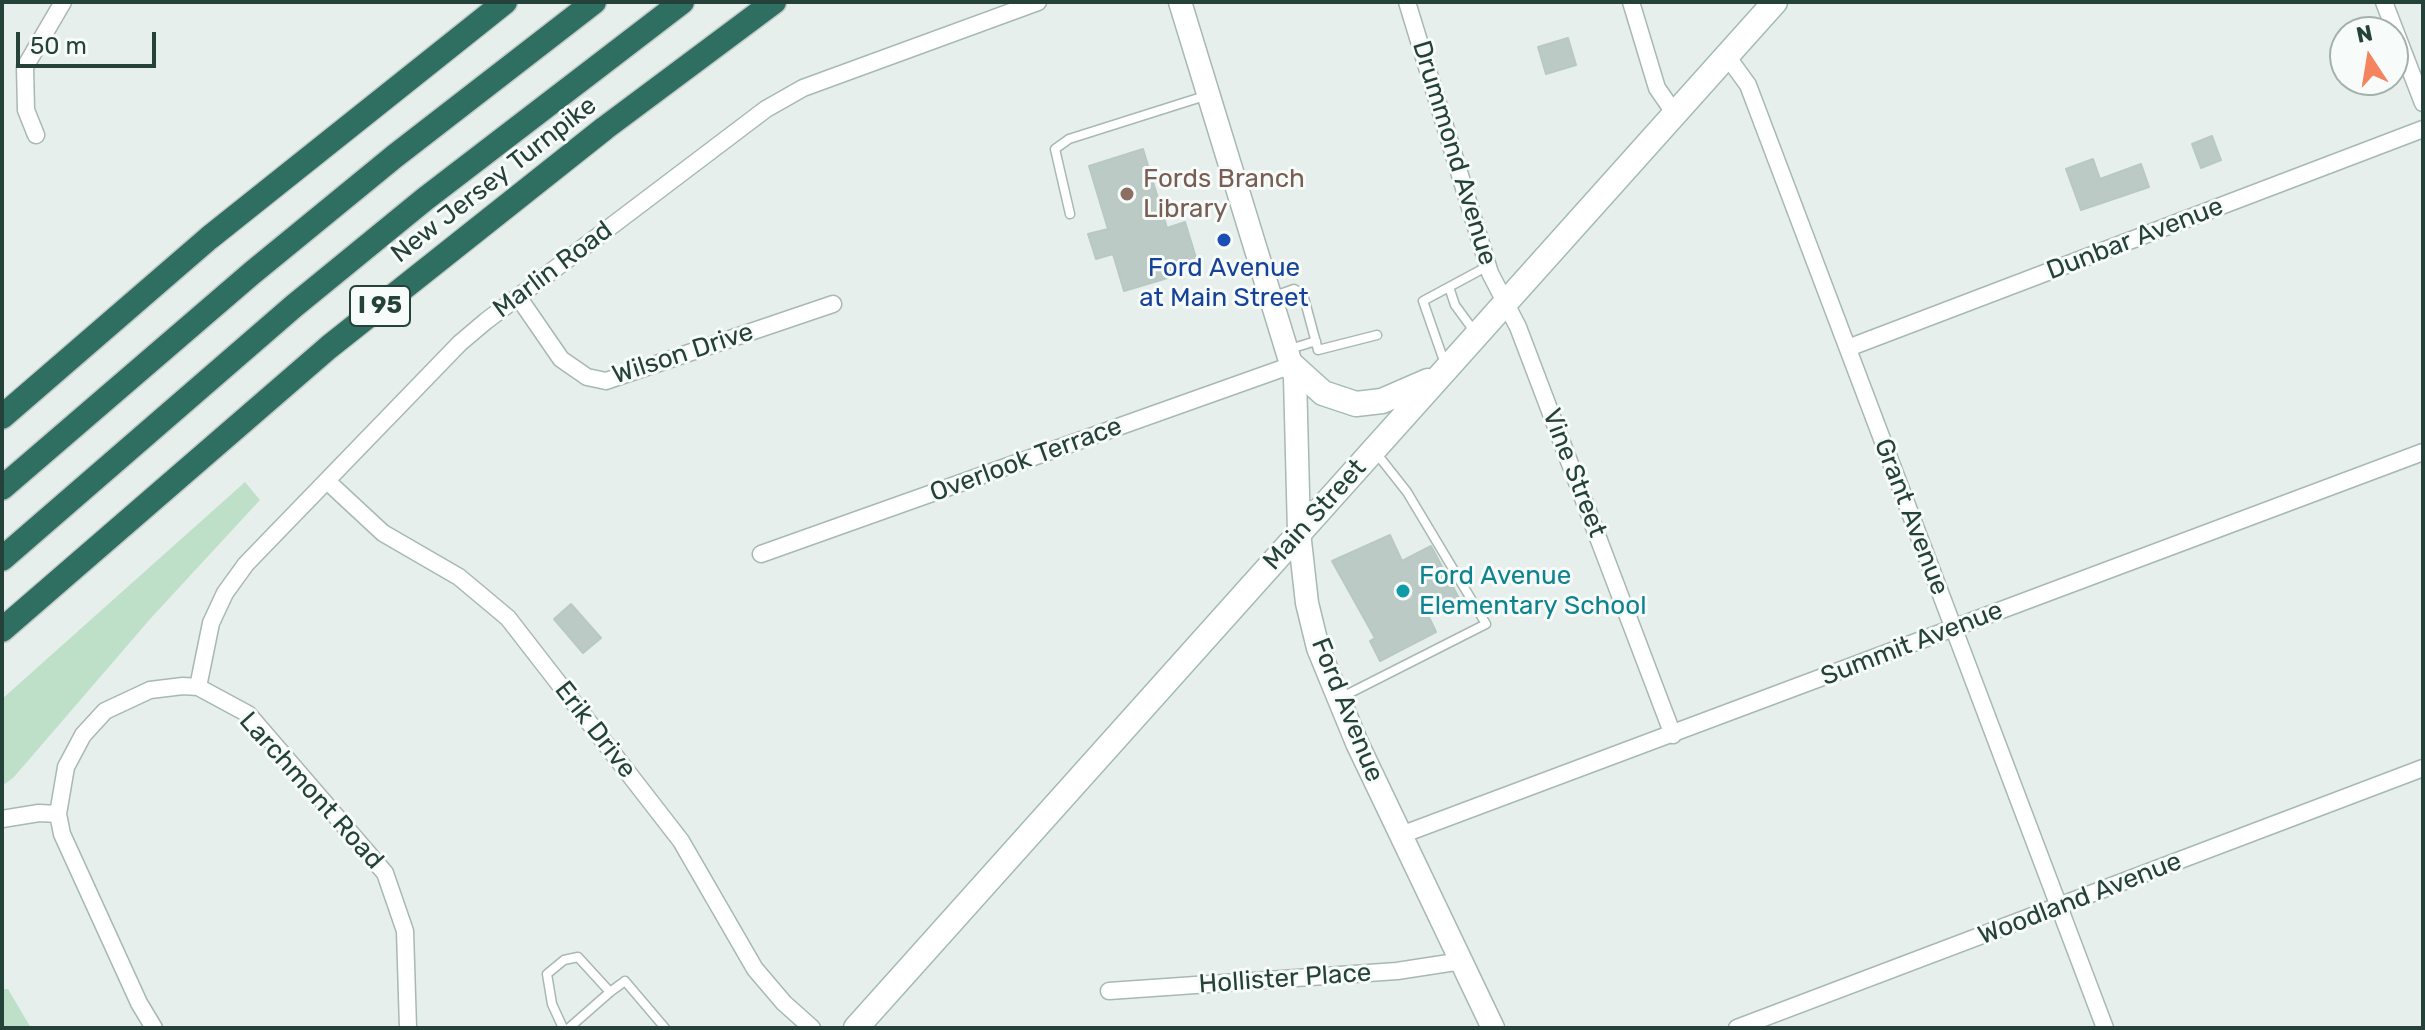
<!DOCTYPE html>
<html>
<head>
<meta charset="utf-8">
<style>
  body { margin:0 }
  #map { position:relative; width:2425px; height:1030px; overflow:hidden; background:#e6efeb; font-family:Rubik,sans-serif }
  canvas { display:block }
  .frame { position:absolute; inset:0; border:4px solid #24423a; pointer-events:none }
  .north { position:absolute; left:2329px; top:16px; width:80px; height:80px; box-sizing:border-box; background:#f7fbf9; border:2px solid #a3b1ad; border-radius:50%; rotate:348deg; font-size:22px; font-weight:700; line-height:32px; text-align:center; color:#24423a }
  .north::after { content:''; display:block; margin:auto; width:28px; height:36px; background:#f4845f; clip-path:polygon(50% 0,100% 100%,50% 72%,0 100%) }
  .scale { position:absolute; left:16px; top:32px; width:140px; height:36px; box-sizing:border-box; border:4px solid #24423a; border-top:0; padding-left:10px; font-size:24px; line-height:28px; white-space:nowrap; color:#24423a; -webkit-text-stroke:6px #f7fbf9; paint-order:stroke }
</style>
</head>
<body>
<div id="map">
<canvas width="2425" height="1030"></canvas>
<div class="frame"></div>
<div class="north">N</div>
<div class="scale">50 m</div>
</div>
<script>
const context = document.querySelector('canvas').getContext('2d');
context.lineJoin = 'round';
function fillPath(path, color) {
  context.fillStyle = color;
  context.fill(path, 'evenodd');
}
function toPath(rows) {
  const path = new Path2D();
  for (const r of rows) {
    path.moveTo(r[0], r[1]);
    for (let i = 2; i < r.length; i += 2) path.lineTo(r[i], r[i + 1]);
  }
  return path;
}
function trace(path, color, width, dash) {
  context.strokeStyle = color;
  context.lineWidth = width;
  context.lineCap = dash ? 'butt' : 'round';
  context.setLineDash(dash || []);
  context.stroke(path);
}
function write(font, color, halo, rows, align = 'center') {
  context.font = font + ' Rubik,sans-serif';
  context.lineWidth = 6;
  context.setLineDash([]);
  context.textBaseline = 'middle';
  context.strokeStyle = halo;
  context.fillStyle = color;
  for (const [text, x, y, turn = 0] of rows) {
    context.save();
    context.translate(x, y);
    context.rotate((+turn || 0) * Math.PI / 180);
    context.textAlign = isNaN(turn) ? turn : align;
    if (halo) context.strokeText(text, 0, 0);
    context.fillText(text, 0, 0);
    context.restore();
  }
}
const green = toPath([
  [245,482,260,500,151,618,14,777,2,786,2,699],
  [2,989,8,989,31,1028,2,1028]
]);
const building = toPath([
  [1568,38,1576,65,1546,74,1538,47,1568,38],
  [2212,136,2221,160,2201,168,2192,144,2212,136],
  [1143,149,1167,228,1185,222,1197,261,1178,266,1181,274,1124,291,1113,254,1096,259,1088,234,1108,229,1089,166,1143,149],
  [2093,159,2100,179,2141,164,2149,187,2081,210,2066,169,2093,159],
  [1390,535,1402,561,1431,546,1460,600,1428,615,1436,632,1380,661,1370,641,1375,638,1332,561,1390,535],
  [571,604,601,638,583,653,554,619,571,604]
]);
const service = toPath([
  [1070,214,1055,149,1069,139,1208,95],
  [1449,287,1455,305,1474,331],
  [1272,297,1294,289,1303,294,1318,350,1377,335],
  [1290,349,1316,341],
  [1445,364,1423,301,1488,266],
  [1340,698,1486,624,1407,492,1377,454],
  [563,1028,552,1004,547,974,564,960,578,957,610,992,625,981,665,1028],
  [569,1028,610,992]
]);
const minor = toPath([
  [1407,2,1490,273,1518,327,1673,735],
  [1631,2,1657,88,1675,114],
  [2384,2,2423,103],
  [1727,56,1748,85,2105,1028],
  [36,135,26,110,25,67,63,2],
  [519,298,561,359,587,377,606,381,833,304],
  [1848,348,2423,129],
  [327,481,383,533,459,577,508,618,681,841,755,969,784,1003,812,1028],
  [761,554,1292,365],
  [198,687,211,623,225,593,246,564,460,343,486,321,766,109,803,88,1038,2],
  [2,819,39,813,58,814],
  [1401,835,2423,452],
  [1109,991,1397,971,1462,961],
  [154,1028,139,1003,62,834,58,814,66,767,83,735,105,711,150,690,183,686,198,687,248,714,385,873,405,931,408,1028],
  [1737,1028,2423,768]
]);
const tertiary = toPath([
  [1180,2,1295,377,1299,532,1307,603,1318,648,1357,743,1493,1028]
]);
const secondary = toPath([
  [1292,365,1323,393,1356,404,1382,401,1428,381],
  [856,1028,1775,2]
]);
const motorway = toPath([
  [2,417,209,238,505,2],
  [2,488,252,273,395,156,594,2],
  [2,559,294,306,425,199,682,2],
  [2,630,329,347,605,128,774,2]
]);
const markers = [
  [1127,194,8,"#8d6e63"],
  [1224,240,8,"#1a4fb4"],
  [1403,591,8,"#0f9aa8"]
];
const shields = [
  [380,306,60]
];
const shieldNames = [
  ["I 95",380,306]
];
const streetNames = [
  ["Drummond Avenue",1454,153,73],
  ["New Jersey Turnpike",494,180,-38],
  ["Dunbar Avenue",2135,239,-21],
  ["Marlin Road",553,270,-37],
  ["Wilson Drive",683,354,-18],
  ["Overlook Terrace",1026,460,-20],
  ["Vine Street",1574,473,69],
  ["Main Street",1315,515,-48],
  ["Grant Avenue",1911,517,69],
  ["Summit Avenue",1912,644,-21],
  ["Ford Avenue",1347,710,68],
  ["Erik Drive",595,730,52],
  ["Larchmont Road",311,791,48],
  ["Woodland Avenue",2080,899,-21],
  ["Hollister Place",1285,979,-4]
];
const educationNames = [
  ["Fords Branch",1143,179],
  ["Library",1143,209]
];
const transitNames = [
  ["Ford Avenue",1224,268],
  ["at Main Street",1224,298]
];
const cultureNames = [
  ["Ford Avenue",1419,576],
  ["Elementary School",1419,606]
];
fillPath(green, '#bfe0c8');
fillPath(building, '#bbcac4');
trace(building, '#b8c9c2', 2);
trace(service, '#a8b8b2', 11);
trace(minor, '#a8b8b2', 19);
trace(tertiary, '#a8b8b2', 25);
trace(secondary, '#a4bbb3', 27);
trace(motorway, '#c2cac8', 27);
trace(service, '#fff', 8);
trace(minor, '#fff', 16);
trace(tertiary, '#fff', 22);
trace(secondary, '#fff', 24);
trace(motorway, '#2f6f62', 24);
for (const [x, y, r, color] of markers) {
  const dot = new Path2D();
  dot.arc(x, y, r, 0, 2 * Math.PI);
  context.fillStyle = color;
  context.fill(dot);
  trace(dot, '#f7fbf9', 3);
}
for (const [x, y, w] of shields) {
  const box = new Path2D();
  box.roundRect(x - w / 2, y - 20, w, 40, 6);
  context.fillStyle = '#f7fbf9';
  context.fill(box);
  trace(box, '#24423a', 2);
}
write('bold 24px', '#24423a', null, shieldNames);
write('26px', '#24423a', '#f7fbf9', streetNames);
write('26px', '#785e54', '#f7fbf9', educationNames, 'left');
write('26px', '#164399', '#f7fbf9', transitNames);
write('26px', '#0d838f', '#f7fbf9', cultureNames, 'left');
</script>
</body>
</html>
